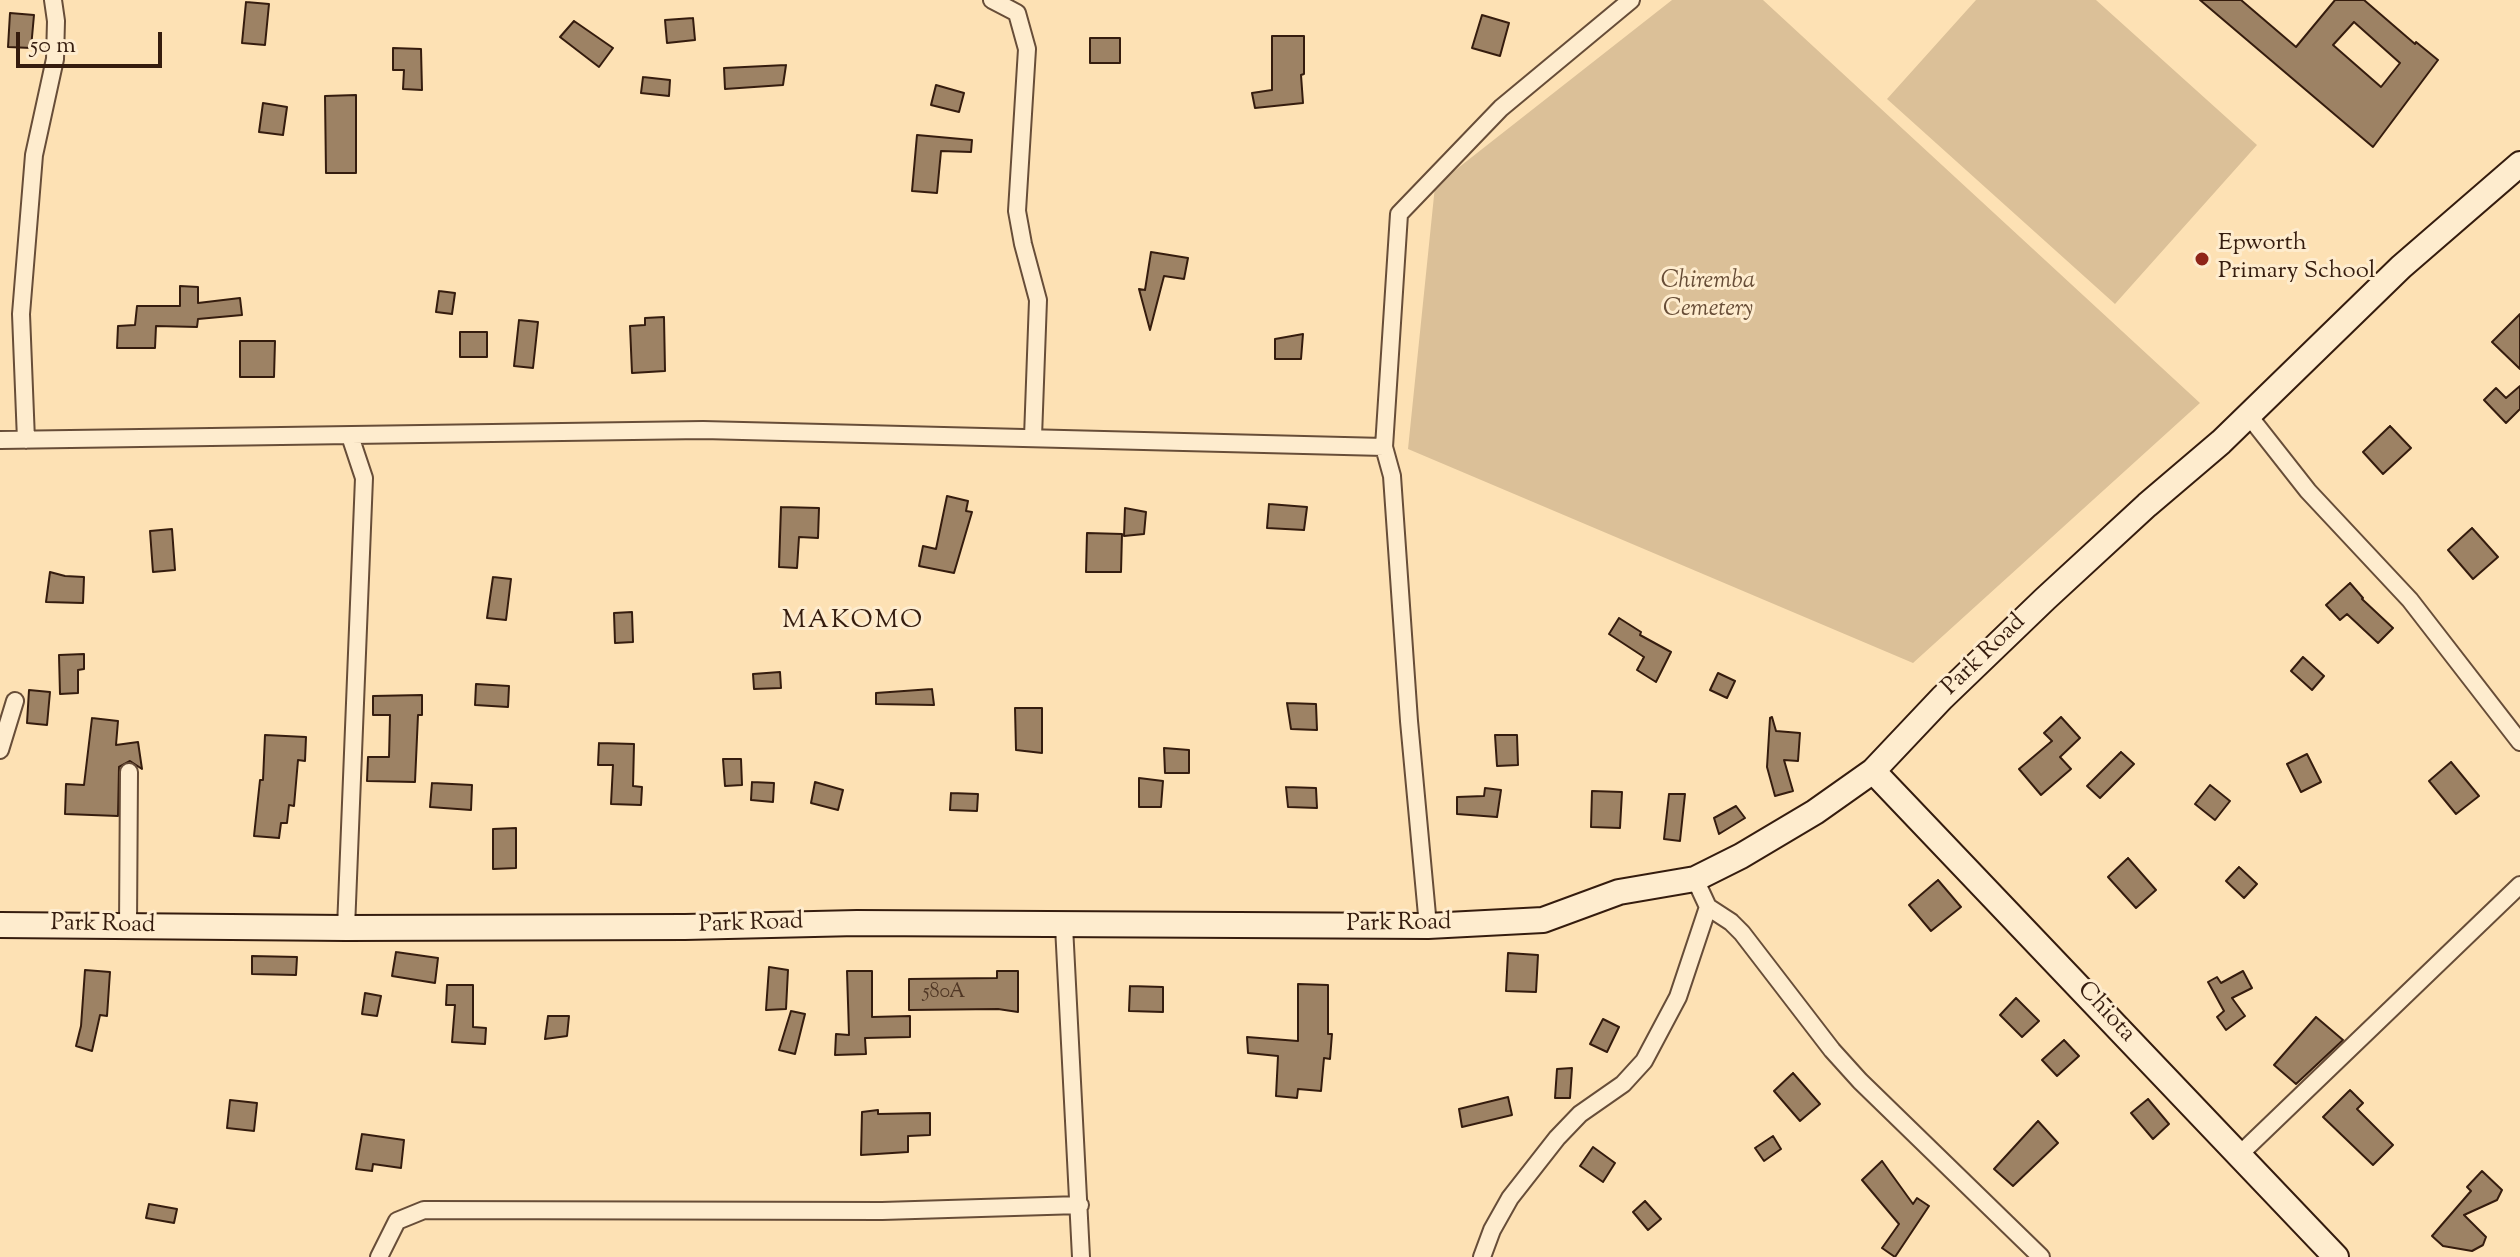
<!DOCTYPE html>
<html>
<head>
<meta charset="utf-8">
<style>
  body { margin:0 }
  #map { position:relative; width:2520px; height:1257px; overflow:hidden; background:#fde1b4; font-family:"Sorts Mill Goudy",serif }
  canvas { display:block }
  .scale { position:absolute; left:16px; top:32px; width:146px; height:36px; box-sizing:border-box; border:4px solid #351c0e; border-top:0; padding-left:10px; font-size:24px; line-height:28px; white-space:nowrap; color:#351c0e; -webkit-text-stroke:6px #feecce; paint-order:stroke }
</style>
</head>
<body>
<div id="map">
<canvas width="2520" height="1257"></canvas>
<div class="scale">50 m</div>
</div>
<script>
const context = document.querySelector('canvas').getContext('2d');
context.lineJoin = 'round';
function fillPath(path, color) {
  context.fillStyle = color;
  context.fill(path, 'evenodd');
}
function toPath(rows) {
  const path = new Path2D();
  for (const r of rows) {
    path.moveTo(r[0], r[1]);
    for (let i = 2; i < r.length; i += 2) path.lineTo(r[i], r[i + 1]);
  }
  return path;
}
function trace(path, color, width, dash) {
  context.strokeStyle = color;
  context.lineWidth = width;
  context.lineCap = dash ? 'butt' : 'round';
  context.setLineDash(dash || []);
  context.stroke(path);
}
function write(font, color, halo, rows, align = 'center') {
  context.font = font + ' "Sorts Mill Goudy",serif';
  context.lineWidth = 6;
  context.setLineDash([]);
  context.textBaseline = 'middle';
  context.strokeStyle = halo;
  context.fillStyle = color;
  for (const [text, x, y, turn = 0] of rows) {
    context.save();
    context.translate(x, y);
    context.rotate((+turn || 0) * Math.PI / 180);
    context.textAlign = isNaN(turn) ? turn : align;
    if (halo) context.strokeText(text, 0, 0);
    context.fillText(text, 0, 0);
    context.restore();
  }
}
const green = toPath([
  [1672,0,1763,0,2200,403,1913,663,1408,449,1435,186],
  [1976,0,2096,0,2257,145,2115,304,1887,99]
]);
const building = toPath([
  [2200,0,2241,0,2296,47,2335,0,2364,0,2415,44,2416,42,2438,60,2373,147,2200,0],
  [2354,22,2400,63,2381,87,2333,45,2354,22],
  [246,2,269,4,265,45,242,43,246,2],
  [10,13,34,15,31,48,8,47,10,13],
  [1482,15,1509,23,1500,56,1472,48,1482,15],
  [693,18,695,40,667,43,665,20,693,18],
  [574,21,613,48,599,67,560,37,574,21],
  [1272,36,1304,36,1304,74,1301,75,1303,103,1255,108,1252,93,1272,90,1272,36],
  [1090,38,1120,38,1120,63,1090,63,1090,38],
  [393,48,421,49,422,90,403,89,404,70,393,70,393,48],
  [786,65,783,85,725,89,724,68,786,65],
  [643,77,670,80,669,96,641,93,643,77],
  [936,85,964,93,959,112,931,105,936,85],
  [356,95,356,173,326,173,325,96,356,95],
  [263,103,287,107,283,135,259,132,263,103],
  [917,135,972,140,971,152,941,151,937,193,912,191,917,135],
  [1151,252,1188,258,1184,279,1164,276,1150,330,1139,289,1145,290,1151,252],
  [180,286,198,287,198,303,240,298,242,315,198,319,197,327,156,326,155,348,117,348,118,326,135,325,137,306,180,306,180,286],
  [439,291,455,293,452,314,436,312,439,291],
  [2520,314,2520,369,2492,342,2520,314],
  [664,317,665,371,632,373,630,326,645,325,645,318,664,317],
  [519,320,538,322,533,368,514,366,519,320],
  [460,332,487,332,487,357,460,357,460,332],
  [1303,334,1301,359,1275,359,1275,339,1303,334],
  [240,341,275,341,274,377,240,377,240,341],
  [2520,386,2520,409,2506,423,2484,400,2496,388,2506,398,2520,386],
  [2390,426,2411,448,2383,474,2363,452,2390,426],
  [947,496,968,501,966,511,972,512,954,573,919,566,923,546,936,549,947,496],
  [1269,504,1307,507,1304,530,1267,528,1269,504],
  [781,507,819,508,818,538,799,537,797,568,779,567,781,507],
  [1125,508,1146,512,1144,534,1124,536,1125,508],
  [2472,528,2498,557,2473,579,2448,550,2472,528],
  [172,529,175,570,153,572,150,531,172,529],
  [1087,533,1122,534,1121,572,1086,572,1087,533],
  [50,572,65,576,84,577,83,603,46,602,50,572],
  [493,577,511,579,506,620,487,618,493,577],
  [2350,583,2363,598,2362,599,2393,628,2378,643,2347,614,2340,620,2326,605,2350,583],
  [632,612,633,642,615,643,614,613,632,612],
  [1619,618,1641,632,1640,635,1671,652,1656,682,1637,670,1644,657,1609,634,1619,618],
  [84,654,84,669,78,670,78,693,60,694,59,655,84,654],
  [2303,657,2324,676,2312,690,2291,671,2303,657],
  [780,672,781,688,754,689,753,674,780,672],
  [1718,673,1735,681,1727,698,1710,690,1718,673],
  [476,684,509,686,508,707,475,705,476,684],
  [932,689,934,705,876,704,876,693,932,689],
  [29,690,50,692,47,725,27,723,29,690],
  [422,695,422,715,418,715,415,782,367,781,368,757,389,757,390,715,373,715,373,696,422,695],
  [1287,703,1316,704,1317,730,1291,729,1287,703],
  [1015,708,1042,708,1042,753,1016,750,1015,708],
  [1772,717,1776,731,1800,733,1798,761,1784,760,1793,791,1775,796,1767,767,1770,718,1772,717],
  [2061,717,2080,738,2060,757,2071,769,2041,795,2019,769,2052,741,2044,733,2061,717],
  [92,718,118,721,116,745,138,742,142,769,130,761,119,767,118,816,65,814,66,784,84,785,92,718],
  [265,735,306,737,305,761,298,760,294,806,289,805,287,823,281,823,279,838,254,836,260,780,263,780,265,735],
  [1495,735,1517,735,1518,765,1497,766,1495,735],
  [599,743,634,744,633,786,642,787,641,805,611,804,613,765,598,765,599,743],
  [1164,748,1189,750,1189,773,1165,773,1164,748],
  [2121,752,2134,764,2100,798,2087,786,2121,752],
  [2307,754,2321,782,2301,792,2287,764,2307,754],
  [723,759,741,759,742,785,725,786,723,759],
  [2451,762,2479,796,2456,814,2429,781,2451,762],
  [1139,778,1163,781,1161,807,1139,807,1139,778],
  [752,782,774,783,773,802,751,800,752,782],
  [815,782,843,790,838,810,811,803,815,782],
  [432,783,472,785,471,810,430,807,432,783],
  [2210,785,2230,801,2215,820,2195,804,2210,785],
  [1286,787,1316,788,1317,808,1288,807,1286,787],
  [1485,788,1501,790,1497,817,1457,814,1457,797,1484,796,1485,788],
  [1592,791,1622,792,1620,828,1591,827,1592,791],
  [951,793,978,794,977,811,950,810,951,793],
  [1669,794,1685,794,1680,841,1664,839,1669,794],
  [1736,806,1745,818,1719,834,1714,818,1736,806],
  [516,828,516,868,493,869,493,829,516,828],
  [2128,858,2156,890,2136,908,2108,877,2128,858],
  [2239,867,2257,884,2244,898,2226,881,2239,867],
  [1938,880,1961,907,1931,931,1909,905,1938,880],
  [396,952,438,958,435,983,392,976,396,952],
  [1508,953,1538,955,1536,992,1506,991,1508,953],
  [252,956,297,957,296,975,252,974,252,956],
  [769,967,788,970,786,1009,766,1010,769,967],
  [85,970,110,972,107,1016,100,1015,92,1051,76,1046,81,1026,85,970],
  [847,971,872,971,872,1017,910,1016,910,1037,865,1038,866,1054,835,1055,836,1034,849,1035,847,971],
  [997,971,1018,971,1018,1012,998,1009,909,1010,909,979,997,978,997,971],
  [2243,971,2252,988,2232,998,2245,1016,2226,1030,2217,1017,2224,1011,2208,982,2217,977,2221,983,2243,971],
  [1298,984,1328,985,1328,1034,1332,1034,1330,1059,1324,1058,1321,1091,1298,1089,1297,1098,1276,1096,1278,1056,1248,1053,1247,1037,1298,1041,1298,984],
  [447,985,473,985,473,1027,486,1028,485,1044,452,1042,455,1005,446,1005,447,985],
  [1130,986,1163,987,1163,1012,1129,1011,1130,986],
  [365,993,381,996,377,1016,362,1014,365,993],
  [2016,998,2039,1021,2022,1037,2000,1015,2016,998],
  [791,1011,805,1014,795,1054,779,1050,791,1011],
  [548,1016,569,1016,567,1036,545,1039,548,1016],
  [2316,1017,2343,1040,2296,1084,2274,1065,2316,1017],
  [1603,1019,1619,1027,1607,1052,1590,1044,1603,1019],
  [2064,1040,2079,1056,2057,1076,2042,1060,2064,1040],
  [1572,1068,1570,1098,1555,1098,1557,1069,1572,1068],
  [1793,1073,1820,1104,1800,1121,1774,1091,1793,1073],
  [2350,1090,2363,1103,2357,1109,2393,1145,2373,1165,2323,1117,2350,1090],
  [1508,1097,1512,1115,1462,1127,1459,1109,1508,1097],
  [2148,1099,2169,1124,2153,1139,2131,1113,2148,1099],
  [230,1100,257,1103,254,1131,227,1128,230,1100],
  [878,1110,878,1114,930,1113,930,1135,908,1136,908,1152,861,1155,862,1112,878,1110],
  [2038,1121,2058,1143,2013,1186,1994,1169,2038,1121],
  [362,1134,404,1140,401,1168,373,1164,372,1171,356,1169,362,1134],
  [1773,1136,1781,1149,1764,1161,1755,1148,1773,1136],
  [1593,1147,1615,1163,1603,1182,1580,1166,1593,1147],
  [1882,1161,1913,1204,1917,1198,1929,1206,1895,1257,1882,1248,1899,1224,1862,1180,1882,1161],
  [2482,1171,2502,1190,2497,1200,2464,1215,2486,1237,2483,1245,2472,1251,2443,1246,2432,1236,2471,1191,2467,1187,2482,1171],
  [1645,1201,1661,1219,1648,1230,1633,1212,1645,1201],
  [149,1204,177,1209,174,1223,146,1218,149,1204]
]);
const street = toPath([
  [992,0,1017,13,1027,49,1017,211,1023,244,1038,300,1033,437],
  [2249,416,2308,491,2410,600,2520,742],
  [0,440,703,430,1384,447],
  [26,440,21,314,34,155,55,59,56,21,53,0],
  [0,750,15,701],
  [1695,879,1708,907,1731,922,1742,933,1832,1050,1860,1081,2041,1257],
  [128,926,129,772],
  [1064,926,1081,1257],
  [1428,926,1409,721,1392,476,1384,447,1399,214,1501,108,1631,0],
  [346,928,364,478,350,436],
  [2239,1155,2520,885],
  [379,1257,397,1221,424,1210,882,1211,1080,1205],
  [1482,1257,1492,1230,1510,1198,1557,1138,1580,1114,1623,1084,1644,1061,1678,997,1708,907]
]);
const secondary = toPath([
  [1873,771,2336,1257],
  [0,925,346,928,685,927,857,923,1428,926,1543,920,1619,892,1695,879,1741,856,1815,812,1873,771,1942,698,2045,599,2147,505,2221,442,2401,267,2520,164]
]);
const markers = [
  [2202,259,8,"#8f2418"]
];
const numberNames = [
  ["580A",944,994]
];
const poiNames = [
  ["Epworth",2218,245],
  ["Primary School",2218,273]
];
const parkNames = [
  ["Chiremba",1708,283],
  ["Cemetery",1708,311]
];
const streetNames = [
  ["Park Road",1985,656,-44],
  ["Park Road",751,925,-2],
  ["Park Road",1399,925,-1],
  ["Park Road",103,926,1],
  ["Chiota",2105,1013,47]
];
const neighbourhoodNames = [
  ["MAKOMO",853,623]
];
fillPath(green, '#dbc098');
fillPath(building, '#9d8264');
trace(building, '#351c0e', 2);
trace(street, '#674d38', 20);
trace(secondary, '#351c0e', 28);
trace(street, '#feecce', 16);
trace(secondary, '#feecce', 24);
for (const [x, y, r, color] of markers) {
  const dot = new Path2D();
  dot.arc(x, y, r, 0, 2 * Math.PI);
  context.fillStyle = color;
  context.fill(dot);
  trace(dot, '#feecce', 3);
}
write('20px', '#4f3624', null, numberNames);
write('24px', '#351c0e', '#feecce', poiNames, 'left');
write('italic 24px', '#674d37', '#feecce', parkNames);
write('24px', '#351c0e', '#feecce', streetNames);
context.letterSpacing = '2px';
write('26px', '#351c0e', '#feecce', neighbourhoodNames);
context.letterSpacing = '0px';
</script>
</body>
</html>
